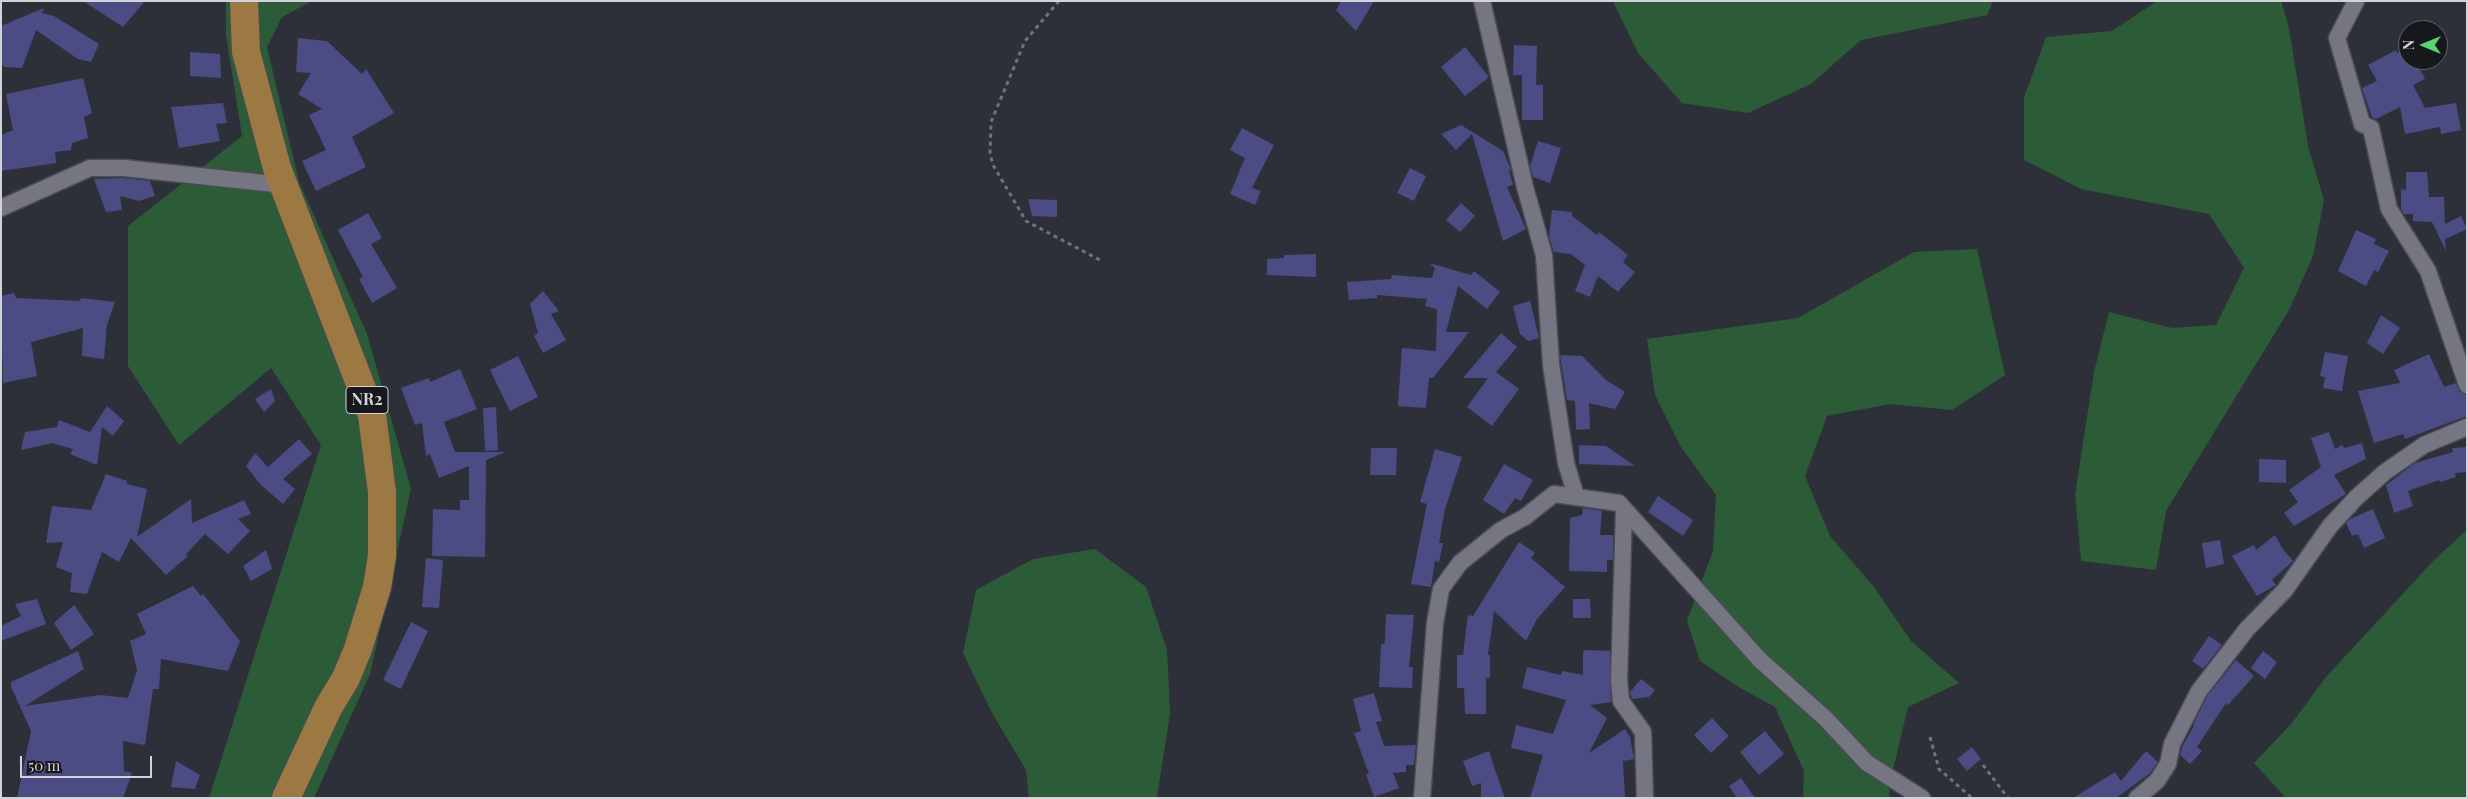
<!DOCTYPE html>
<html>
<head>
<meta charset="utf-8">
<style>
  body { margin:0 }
  #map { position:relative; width:2468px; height:799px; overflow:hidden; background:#2e3039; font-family:"Playfair Display",serif }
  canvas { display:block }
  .frame { position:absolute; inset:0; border:2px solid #d2d3d9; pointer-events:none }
  .north { position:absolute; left:2398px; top:20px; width:50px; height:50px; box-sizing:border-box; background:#17181c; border:1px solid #626368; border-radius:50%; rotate:270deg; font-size:14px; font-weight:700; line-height:20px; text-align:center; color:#d2d3d9 }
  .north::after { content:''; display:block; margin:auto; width:18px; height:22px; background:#57d570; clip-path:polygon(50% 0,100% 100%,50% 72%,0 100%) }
  .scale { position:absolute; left:20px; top:756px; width:132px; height:22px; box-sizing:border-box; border:2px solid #d2d3d9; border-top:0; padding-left:6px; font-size:15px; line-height:18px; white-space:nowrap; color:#d2d3d9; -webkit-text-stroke:4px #17181c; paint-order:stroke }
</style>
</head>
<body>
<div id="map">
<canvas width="2468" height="799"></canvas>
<div class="frame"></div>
<div class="north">N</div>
<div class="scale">50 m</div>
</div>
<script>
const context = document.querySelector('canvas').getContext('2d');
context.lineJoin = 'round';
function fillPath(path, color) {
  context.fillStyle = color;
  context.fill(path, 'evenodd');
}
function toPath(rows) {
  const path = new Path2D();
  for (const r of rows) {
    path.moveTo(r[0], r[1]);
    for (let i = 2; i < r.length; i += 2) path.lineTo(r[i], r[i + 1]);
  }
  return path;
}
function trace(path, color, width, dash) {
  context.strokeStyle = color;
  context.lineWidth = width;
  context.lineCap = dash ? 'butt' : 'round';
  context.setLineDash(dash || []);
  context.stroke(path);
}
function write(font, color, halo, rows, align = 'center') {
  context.font = font + ' "Playfair Display",serif';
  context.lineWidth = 4.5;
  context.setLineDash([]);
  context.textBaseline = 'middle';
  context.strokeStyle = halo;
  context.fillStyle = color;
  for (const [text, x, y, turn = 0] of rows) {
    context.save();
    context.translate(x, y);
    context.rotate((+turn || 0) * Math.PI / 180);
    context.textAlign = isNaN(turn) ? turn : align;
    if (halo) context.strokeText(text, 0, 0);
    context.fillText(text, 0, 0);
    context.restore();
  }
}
const green = toPath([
  [226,1,317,1,310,2,282,17,267,47,299,182,367,334,411,489,370,674,314,798,209,798,321,445,271,368,179,445,128,366,128,226,242,136,226,35],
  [1613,1,1993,1,1987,15,1861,40,1811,84,1748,113,1682,103,1638,53],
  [2157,1,2281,1,2289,28,2308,146,2324,200,2313,256,2289,310,2166,511,2156,570,2081,561,2075,495,2094,372,2109,312,2172,328,2216,325,2244,268,2209,214,2081,189,2024,160,2024,97,2046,37,2112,31],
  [1977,249,2005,375,1952,410,1890,404,1827,416,1805,476,1830,536,1874,587,1911,641,1959,683,1908,707,1889,787,1890,798,1803,798,1804,771,1775,707,1740,688,1700,661,1687,621,1713,551,1716,495,1681,447,1655,395,1647,339,1798,318,1914,252],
  [2467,530,2467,798,2286,798,2254,763,2292,723,2326,677,2435,559],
  [1095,549,1146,587,1167,650,1170,713,1157,798,1029,798,1026,770,992,713,963,653,976,590,1033,559]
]);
const building = toPath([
  [83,1,145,1,123,27],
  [1341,1,1374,1,1356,31,1336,10],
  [44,8,42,13,54,16,99,44,91,62,78,59,36,30,22,68,4,67,1,62,1,26],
  [298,38,327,41,362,74,366,69,394,113,352,137,366,167,316,191,302,161,326,150,309,115,322,109,298,94,311,73,296,72],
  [1514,45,1537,46,1536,85,1543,85,1543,120,1522,120,1522,75,1513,75],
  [1465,47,1489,77,1465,96,1441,67],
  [2408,48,2408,60,2415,60,2425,79,2413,85,2425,108,2456,103,2461,130,2441,134,2440,127,2405,134,2400,107,2376,119,2372,117,2362,88,2377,81,2368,65,2396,50,2397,53],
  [190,52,220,54,221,78,190,76],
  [83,78,92,113,84,117,88,138,72,143,71,150,55,152,56,163,1,171,1,135,13,130,6,94],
  [223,103,227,123,216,124,220,141,179,148,171,107],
  [1461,125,1503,151,1511,170,1509,170,1513,185,1507,187,1526,229,1503,241,1472,134,1456,150,1441,134],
  [1242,128,1274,145,1252,188,1261,191,1255,205,1230,194,1245,158,1230,150],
  [1538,141,1561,148,1550,183,1533,177,1530,166],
  [1410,168,1426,176,1414,201,1397,193],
  [2406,172,2427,172,2429,197,2444,197,2445,224,2461,216,2467,229,2445,239,2446,251,2432,222,2413,221,2413,214,2404,214,2401,209,2401,189,2406,190],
  [123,178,150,181,155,196,139,201,120,196,122,210,106,212,94,179],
  [1028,199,1057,200,1057,217,1032,216],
  [1461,203,1475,216,1460,232,1446,220],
  [1552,210,1572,212,1572,216,1597,235,1599,232,1628,255,1623,262,1635,272,1618,292,1598,276,1590,297,1575,291,1585,265,1571,254,1554,252,1549,237],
  [368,213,382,238,371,244,397,288,372,303,359,279,363,277,338,230],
  [2356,230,2376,239,2374,244,2389,251,2378,272,2374,270,2366,286,2338,271],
  [1316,254,1316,277,1267,275,1267,259,1284,258,1284,255],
  [1429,263,1471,275,1474,271,1500,292,1487,309,1458,286,1446,332,1469,332,1433,378,1429,378,1426,408,1398,406,1402,348,1436,351,1437,309,1425,306,1427,299,1377,295,1377,298,1349,300,1347,282,1391,279,1392,275,1432,278,1435,268],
  [543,291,559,311,551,314,566,340,543,353,534,336,538,333,530,304],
  [14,293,16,298,80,301,81,298,115,302,107,325,104,359,82,356,83,328,31,342,37,376,3,383,1,296],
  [1530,301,1539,338,1528,341,1520,334,1513,306],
  [2381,315,2400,328,2383,354,2367,343],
  [1501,333,1517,347,1496,372,1519,389,1492,426,1467,407,1488,378,1463,378],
  [2325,352,2348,356,2342,391,2323,388,2325,377,2320,376],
  [2429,354,2444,387,2456,383,2460,392,2467,395,2467,416,2405,439,2403,434,2374,443,2358,391,2400,383,2394,370],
  [1560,355,1582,356,1606,380,1625,392,1615,409,1589,403,1590,429,1576,430,1575,401,1567,400],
  [518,356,538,397,510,411,490,370],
  [460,369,477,409,444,422,455,452,506,452,486,460,485,557,432,556,433,509,460,510,460,500,469,500,469,466,439,478,430,454,426,456,422,423,415,425,401,388,429,378,430,382],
  [271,389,275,401,264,412,255,399],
  [107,406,124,421,113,436,102,427,97,465,70,454,73,449,52,443,21,450,25,432,57,427,59,420,90,432],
  [496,407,498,450,485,451,483,408],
  [2329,432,2335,449,2342,445,2344,448,2362,443,2366,459,2334,475,2346,494,2294,526,2284,513,2298,502,2289,490,2321,467,2311,438],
  [299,439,312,454,283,479,295,489,283,504,261,485,246,466,255,453,268,467],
  [1579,445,1606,446,1635,466,1579,464],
  [2467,447,2467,472,2455,473,2456,477,2440,482,2439,480,2408,491,2413,506,2394,513,2386,485,2415,463,2453,452,2452,448],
  [1371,448,1397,448,1396,475,1370,475],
  [1435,449,1462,457,1445,509,1439,543,1443,543,1439,562,1435,561,1431,587,1411,584,1427,504,1420,502],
  [2259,459,2286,460,2286,483,2259,482],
  [1504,464,1533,480,1521,501,1515,498,1504,514,1483,500],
  [106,474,127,481,127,484,147,489,137,537,191,499,192,523,244,500,251,514,238,519,250,531,228,554,205,534,186,554,188,556,166,575,131,538,119,562,102,552,87,594,70,592,72,573,56,567,63,542,46,543,52,506,91,510],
  [1658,496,1693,520,1683,536,1648,512],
  [1583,508,1602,511,1600,535,1613,535,1613,560,1607,560,1607,572,1569,571,1570,518,1582,515],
  [2373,509,2385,538,2364,548,2358,534,2352,536,2346,523,2350,519],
  [2275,535,2282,548,2293,561,2272,580,2276,585,2257,596,2232,556,2254,545,2256,550],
  [2220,540,2224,564,2206,568,2202,543],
  [1519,542,1535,553,1531,558,1565,587,1537,619,1526,641,1494,611,1488,655,1490,655,1490,678,1486,678,1486,714,1465,714,1464,688,1457,688,1457,655,1463,655,1468,615,1473,616],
  [266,550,272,569,251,581,243,566],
  [426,558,443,560,439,608,422,607],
  [193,586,201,596,203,594,240,641,228,671,161,659,159,689,153,689,145,745,123,741,124,771,132,773,123,798,17,798,31,731,11,687,11,682,78,651,84,669,25,706,100,695,128,698,137,670,130,641,146,634,137,614],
  [37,599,46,624,1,641,1,626,21,616,15,604],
  [1573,599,1590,599,1591,618,1573,618],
  [74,605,94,634,71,650,54,623],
  [1386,614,1414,615,1409,667,1413,667,1412,688,1379,687,1381,644,1384,644,1385,640],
  [411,622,428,631,401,689,383,680],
  [2209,636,2222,645,2203,669,2192,661],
  [1585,650,1610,651,1611,702,1590,705,1607,718,1589,753,1625,729,1630,737,1634,759,1623,761,1625,798,1530,798,1543,755,1511,748,1516,725,1553,734,1566,700,1522,688,1527,667,1561,675,1562,671,1583,675,1583,652],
  [2263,651,2277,662,2265,679,2251,668],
  [2236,660,2254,676,2228,705,2226,703,2197,747,2202,751,2190,764,2180,755,2182,747,2194,726,2193,725,2207,696],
  [1641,679,1655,690,1649,697,1632,699,1630,692],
  [1374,693,1382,721,1376,722,1384,746,1416,745,1414,765,1406,765,1406,772,1393,773,1399,788,1374,797,1366,774,1369,774,1354,733,1361,731,1353,699],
  [1712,718,1729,736,1711,753,1694,735],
  [1765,731,1784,754,1759,775,1740,752],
  [1972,747,1981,759,1967,771,1957,759],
  [1489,751,1494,767,1505,798,1481,798,1481,783,1472,786,1463,761],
  [2146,751,2158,762,2149,774,2116,798,2073,798,2115,772,2121,781],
  [176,761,200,775,195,789,171,787],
  [1741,778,1755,798,1737,798,1729,786]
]);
const path = toPath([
  [1059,1,1025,41,991,122,990,153,993,165,1026,221,1100,260],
  [1930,737,1939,769,1972,798],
  [1983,765,2008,798]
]);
const minor = toPath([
  [1482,1,1525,187,1544,255,1551,365,1566,463,1576,496],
  [2356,1,2337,38,2362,124,2371,128,2389,209,2428,271,2467,385],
  [1,208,90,168,124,168,284,185],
  [1624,510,1619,680,1621,701,1643,732,1645,798],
  [1422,798,1435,623,1441,589,1460,563,1501,530,1525,517,1554,494,1619,503,1760,660,1826,719,1867,763,1922,798],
  [2137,798,2157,781,2168,764,2172,744,2199,691,2247,629,2285,590,2330,526,2357,497,2385,472,2424,445,2467,427]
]);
const trunk = toPath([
  [244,1,246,52,277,168,372,415,382,492,382,556,377,587,358,649,346,678,328,708,286,798]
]);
const shields = [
  [367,400,42]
];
const shieldNames = [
  ["NR2",367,400]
];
fillPath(green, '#2c5b37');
fillPath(building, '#4a4c83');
trace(minor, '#4b4c54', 19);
trace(trunk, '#4b4c54', 30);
trace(path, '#71727a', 3, [4, 4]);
trace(minor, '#757681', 16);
trace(trunk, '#9c7842', 28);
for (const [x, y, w] of shields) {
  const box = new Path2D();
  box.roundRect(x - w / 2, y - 13.5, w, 27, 4);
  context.fillStyle = '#17181c';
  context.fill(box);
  trace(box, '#d2d3d9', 1);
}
write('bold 16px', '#d2d3d9', null, shieldNames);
</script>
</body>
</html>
